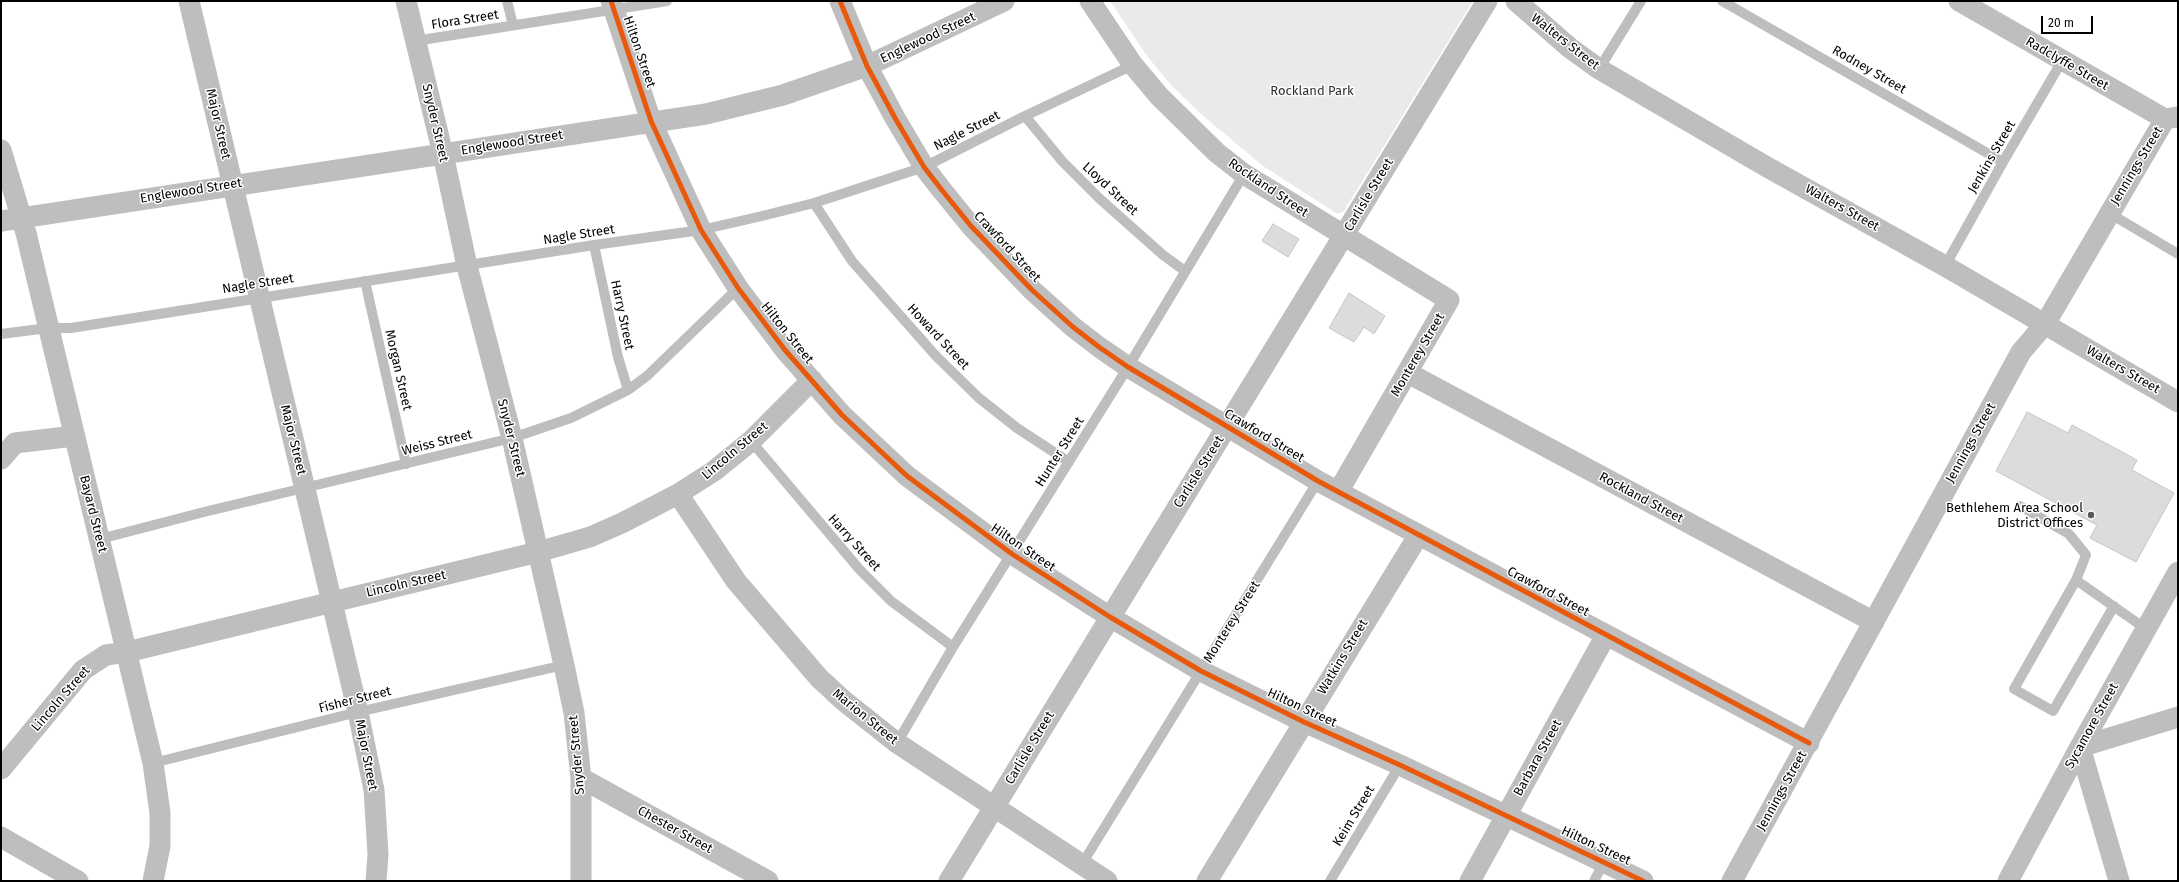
<!DOCTYPE html>
<html>
<head>
<meta charset="utf-8">
<style>
  body { margin:0 }
  #map { position:relative; width:2179px; height:882px; overflow:hidden; background:#fff; font-family:"Fira Sans",sans-serif }
  canvas { display:block }
  .frame { position:absolute; inset:0; border:2px solid #000; pointer-events:none }
  .scale { position:absolute; left:2041px; top:16px; width:52px; height:18px; box-sizing:border-box; border:2px solid #000; border-top:0; padding-left:5px; font-size:12px; line-height:14px; white-space:nowrap; color:#000; -webkit-text-stroke:3px #fff; paint-order:stroke }
</style>
</head>
<body>
<div id="map">
<canvas width="2179" height="882"></canvas>
<div class="frame"></div>
<div class="scale">20 m</div>
</div>
<script>
const context = document.querySelector('canvas').getContext('2d');
context.lineJoin = 'round';
function fillPath(path, color) {
  context.fillStyle = color;
  context.fill(path, 'evenodd');
}
function toPath(rows) {
  const path = new Path2D();
  for (const r of rows) {
    path.moveTo(r[0], r[1]);
    for (let i = 2; i < r.length; i += 2) path.lineTo(r[i], r[i + 1]);
  }
  return path;
}
function trace(path, color, width, dash) {
  context.strokeStyle = color;
  context.lineWidth = width;
  context.lineCap = dash ? 'butt' : 'round';
  context.setLineDash(dash || []);
  context.stroke(path);
}
function write(font, color, halo, rows, align = 'center') {
  context.font = font + ' "Fira Sans",sans-serif';
  context.lineWidth = 3;
  context.setLineDash([]);
  context.textBaseline = 'middle';
  context.strokeStyle = halo;
  context.fillStyle = color;
  for (const [text, x, y, turn = 0] of rows) {
    context.save();
    context.translate(x, y);
    context.rotate((+turn || 0) * Math.PI / 180);
    context.textAlign = isNaN(turn) ? turn : align;
    if (halo) context.strokeText(text, 0, 0);
    context.fillText(text, 0, 0);
    context.restore();
  }
}
const green = toPath([
  [1110,1,1473,1,1344,211,1340,213,1336,213,1263,166,1201,114,1170,84,1147,56]
]);
const building = toPath([
  [1273,224,1299,239,1288,257,1262,241,1273,224],
  [1349,293,1385,316,1374,334,1364,327,1354,342,1329,328,1349,293],
  [2027,412,2068,433,2072,425,2137,460,2132,470,2174,493,2136,562,2090,538,2097,525,1996,471,2027,412]
]);
const service = toPath([
  [507,1,513,25],
  [1722,1,2003,162],
  [415,41,667,1],
  [1599,69,1641,1],
  [1025,116,1062,161,1100,199,1163,255,1185,271],
  [814,203,852,261,936,356,979,398,1017,428,1069,462],
  [2109,213,2178,254],
  [594,245,618,357,628,390],
  [1945,266,2003,162,2062,61],
  [365,281,406,464],
  [1,334,48,328,71,328,594,245,701,230,762,216,814,203,924,167,1025,116,1133,65],
  [751,441,860,570,891,601,953,647],
  [2020,506,2069,534,2086,555,2076,580,2146,629],
  [100,539,204,512,512,438,571,418,628,390,647,376,738,288],
  [2076,580,2014,689,2053,711,2114,606],
  [897,743,953,647,1128,367,1244,174],
  [153,763,358,712,564,665],
  [1082,864,1318,481],
  [1330,881,1400,765],
  [1594,881,1604,862]
]);
const minor = toPath([
  [189,1,358,712,374,790,378,854,376,881],
  [406,1,443,154,467,266,512,438,564,665,574,713,581,778,581,881],
  [611,1,651,121,701,230,738,288,785,350,842,415,907,476,1012,554,1110,617,1201,671,1304,722,1400,765,1643,881],
  [840,1,867,66,895,118,924,167,941,189,971,226,1032,290,1073,327,1099,347,1128,367,1318,481,1809,743],
  [1090,1,1133,65,1159,96,1217,153,1244,174,1449,300,1338,492],
  [1516,1,1570,48,1599,69,1767,167,1945,266,2178,402],
  [1959,1,2165,119,2177,117],
  [1,150,26,233,153,763,160,813,160,846,153,881],
  [1,221,706,114,783,95,867,66,1004,1],
  [1408,373,1874,622],
  [1,459,15,443,74,436],
  [678,494,736,581,819,678,844,701,897,743,1107,881],
  [1,769,83,670,106,655,127,652,538,552,590,537,622,523,678,494,714,471,751,441,812,380],
  [581,778,768,881],
  [1,837,78,881],
  [949,881,1487,1],
  [1207,881,1418,536],
  [1470,881,1606,635],
  [1732,881,2021,352,2045,324,2165,119],
  [2008,881,2080,747,2178,572],
  [2119,881,2080,747,2178,717]
]);
const cycleway = toPath([
  [611,1,651,121,701,230,738,288,785,350,842,415,907,476,1012,554,1110,617,1201,671,1304,722,1400,765,1643,881],
  [840,1,867,66,895,118,924,167,941,189,971,226,1032,290,1073,327,1099,347,1128,367,1318,481,1809,743]
]);
const markers = [
  [2091,515,4,"#595959"]
];
const streetNames = [
  ["Flora Street",465,20,-9],
  ["Englewood Street",928,38,-25],
  ["Walters Street",1565,42,38],
  ["Hilton Street",639,52,71],
  ["Radclyffe Street",2067,64,30],
  ["Rodney Street",1869,70,30],
  ["Snyder Street",435,123,77],
  ["Major Street",218,124,77],
  ["Nagle Street",967,131,-27],
  ["Englewood Street",512,143,-9],
  ["Jenkins Street",1992,157,-60],
  ["Jennings Street",2137,166,-59],
  ["Rockland Street",1268,188,34],
  ["Lloyd Street",1110,189,43],
  ["Englewood Street",191,191,-9],
  ["Carlisle Street",1369,195,-59],
  ["Walters Street",1842,208,29],
  ["Nagle Street",579,235,-9],
  ["Crawford Street",1007,247,47],
  ["Nagle Street",258,284,-9],
  ["Harry Street",622,315,78],
  ["Hilton Street",787,333,51],
  ["Howard Street",938,337,47],
  ["Monterey Street",1418,355,-60],
  ["Morgan Street",398,370,77],
  ["Walters Street",2123,370,30],
  ["Crawford Street",1264,436,31],
  ["Snyder Street",511,438,76],
  ["Major Street",293,440,76],
  ["Weiss Street",437,443,-14],
  ["Jennings Street",1971,443,-61],
  ["Lincoln Street",735,451,-40],
  ["Hunter Street",1060,452,-58],
  ["Carlisle Street",1199,472,-58],
  ["Rockland Street",1641,498,28],
  ["Bayard Street",93,514,76],
  ["Harry Street",854,543,48],
  ["Hilton Street",1023,548,34],
  ["Lincoln Street",406,584,-13],
  ["Crawford Street",1548,592,28],
  ["Monterey Street",1232,622,-58],
  ["Watkins Street",1343,657,-59],
  ["Lincoln Street",61,699,-49],
  ["Fisher Street",355,700,-14],
  ["Hilton Street",1302,708,25],
  ["Marion Street",865,717,39],
  ["Sycamore Street",2092,726,-61],
  ["Carlisle Street",1030,748,-59],
  ["Major Street",366,755,79],
  ["Snyder Street",577,755,-95],
  ["Barbara Street",1538,758,-61],
  ["Jennings Street",1782,791,-61],
  ["Keim Street",1354,816,-59],
  ["Chester Street",675,830,29],
  ["Hilton Street",1596,846,25]
];
const parkNames = [
  ["Rockland Park",1312,91]
];
const poiNames = [
  ["Bethlehem Area School",2083,508],
  ["District Offices",2083,523]
];
fillPath(green, '#eaeaea');
fillPath(building, '#dcdcdc');
trace(building, '#c5c5c5', 1);
trace(service, '#bebebe', 10);
trace(minor, '#bebebe', 21);
trace(cycleway, '#e8590c', 5);
for (const [x, y, r, color] of markers) {
  const dot = new Path2D();
  dot.arc(x, y, r, 0, 2 * Math.PI);
  context.fillStyle = color;
  context.fill(dot);
  trace(dot, '#fff', 1.5);
}
write('13px', '#000', '#fff', streetNames);
write('13px', '#2f2f2f', '#fff', parkNames);
write('13px', '#000', '#fff', poiNames, 'right');
</script>
</body>
</html>
